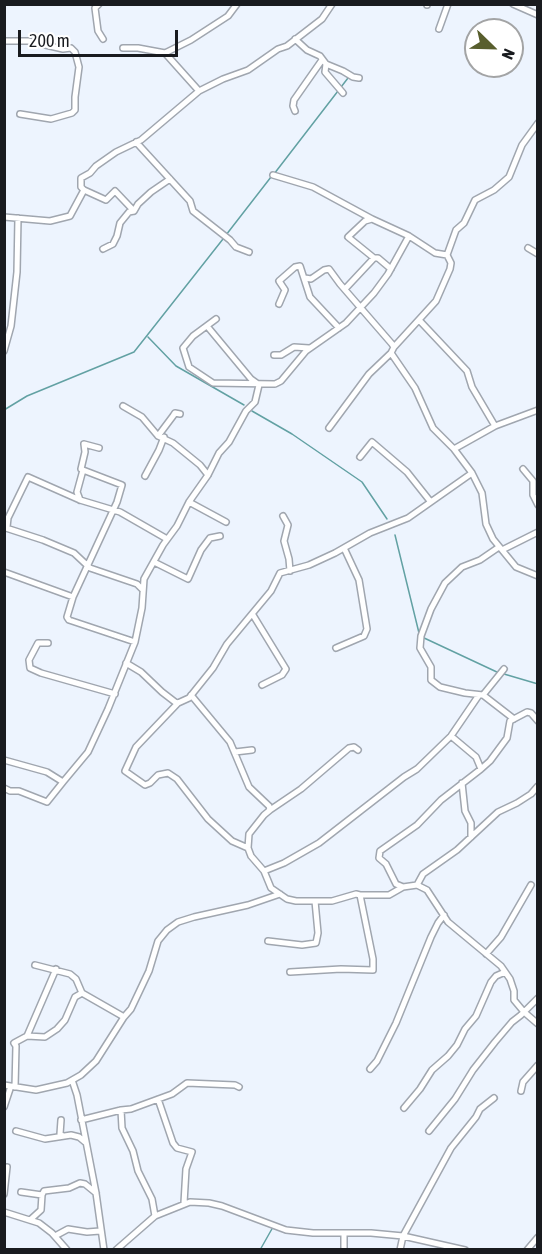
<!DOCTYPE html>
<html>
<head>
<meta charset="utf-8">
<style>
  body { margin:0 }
  #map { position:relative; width:542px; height:1254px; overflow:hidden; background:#edf4fe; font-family:"Asap Condensed",sans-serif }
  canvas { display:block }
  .frame { position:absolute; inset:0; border:6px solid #191b1f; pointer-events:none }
  .north { position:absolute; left:464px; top:18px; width:60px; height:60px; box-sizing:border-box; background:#fff; border:2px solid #a3a4a5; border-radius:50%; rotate:113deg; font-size:16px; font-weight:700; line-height:24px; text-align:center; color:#191b1f }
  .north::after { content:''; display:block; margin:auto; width:21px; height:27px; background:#585e2d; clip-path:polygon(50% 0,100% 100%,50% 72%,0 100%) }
  .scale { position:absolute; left:18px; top:30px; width:160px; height:27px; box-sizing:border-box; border:3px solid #191b1f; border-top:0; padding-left:8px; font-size:18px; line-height:21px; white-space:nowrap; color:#191b1f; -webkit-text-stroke:4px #fff; paint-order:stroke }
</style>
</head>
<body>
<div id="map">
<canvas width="542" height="1254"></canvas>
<div class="frame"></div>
<div class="north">N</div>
<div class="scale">200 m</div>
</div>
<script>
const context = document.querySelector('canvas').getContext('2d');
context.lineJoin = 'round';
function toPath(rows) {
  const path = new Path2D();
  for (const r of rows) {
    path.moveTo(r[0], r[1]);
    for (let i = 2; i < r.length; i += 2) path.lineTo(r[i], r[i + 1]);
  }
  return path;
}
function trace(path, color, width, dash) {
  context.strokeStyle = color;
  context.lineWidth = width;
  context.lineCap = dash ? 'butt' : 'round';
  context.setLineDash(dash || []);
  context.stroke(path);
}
const stream = toPath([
  [274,174,348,78],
  [226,235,271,177],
  [148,337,176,366,244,405],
  [4,410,27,396,134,352,223,239],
  [252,411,292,434,362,482,387,519],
  [395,535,419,633],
  [422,637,499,673],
  [504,674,538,684],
  [260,1250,273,1227]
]);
const street = toPath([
  [99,4,95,8,98,31,103,39],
  [427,4,427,5],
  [513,4,538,15],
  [439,29,448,4],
  [295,39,307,50,320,56,326,64,343,71,353,77,359,78],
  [4,41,28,41,63,49,71,48,75,52,79,67,75,97,75,110,72,113,51,119,20,114],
  [123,48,138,48,165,53,191,40,228,16,237,4],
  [165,53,199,91],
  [326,64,325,72,343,93],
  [295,111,293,106,294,100,322,60],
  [136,142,190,201,193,211,230,240,236,247,249,252],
  [273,175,313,187,372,219],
  [134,211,115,191,106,200,84,190,81,187,81,178,90,173,96,166,116,152,141,140,199,91,223,79,248,70,278,49,287,46,322,19,332,4],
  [4,217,50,221,70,216,84,190],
  [528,248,538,254],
  [103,249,113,244,117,236,120,223,129,212,134,211,138,204,151,192,170,179],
  [374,258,378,258,391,269],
  [305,278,311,279,324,270,329,269,340,284,392,344,394,347,391,353,415,388,433,428,454,449,472,473,482,493,486,524,493,539,516,567,538,576],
  [345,289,374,258,348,237,365,221,372,219,409,236,435,253,447,255],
  [279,304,285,290,279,281,295,267,300,266,310,297,339,328],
  [216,319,193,336,183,348,189,367,213,383,275,384,281,381,306,351,346,323,374,293,388,274,409,236],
  [419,320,467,371,472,387,495,426],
  [207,326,251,379,258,384],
  [394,347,436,301,450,269,451,263,447,255,456,230,464,223,475,200,494,190,509,177,522,145,538,123],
  [4,351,11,326,17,272,18,218],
  [274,355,281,355,294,347,309,348],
  [123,406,142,417,158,436,173,443,200,465,208,475],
  [329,428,369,374,391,353],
  [158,436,173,416,175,413,180,414],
  [454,449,495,426,538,410],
  [360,457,372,442,407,472,430,501],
  [523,469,533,481,533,495,538,505],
  [83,470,81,469,85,452,84,444,99,448],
  [145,476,159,450,164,437],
  [80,500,77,492,83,470,122,485,117,502,73,597,67,617,69,620,135,642],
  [189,502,226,522],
  [283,516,288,525,284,541,289,559,290,571],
  [7,527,8,518,28,477,80,500,120,512,167,539],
  [6,528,43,540,74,553,90,568,137,584,142,589],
  [499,547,480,560,462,567,445,583,431,609,421,636,420,648,431,667,431,680,440,687,465,693,483,695,504,669],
  [502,550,538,532],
  [154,562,188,579,201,550,210,538,220,536],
  [4,572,73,597],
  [253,615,286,669,282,675,262,685],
  [48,643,38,643,29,660,30,668,41,673,115,694],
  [336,648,364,636,367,629,359,580,344,548],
  [126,663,141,672,162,692,175,702,178,703,189,698,213,668,227,644,271,591,280,573,309,565,335,553,370,533,408,518,472,473],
  [191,695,230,742,249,787,269,806,270,810,264,815,249,834,248,848,251,856,264,871,271,888,287,899,296,901,332,901,356,894,360,895,373,959,373,970,341,969,290,972],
  [483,695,514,719],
  [178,703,136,747,125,771,145,785,150,783,158,775,168,773,177,779,208,819,232,841,248,848],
  [235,752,252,750],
  [4,760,47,772,63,782,88,752,108,709,135,642,142,608,144,579,163,545,177,526,189,502,208,475,219,453,229,442,246,411,255,402,259,385],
  [481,769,490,761,507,738,510,721,527,712,531,713,538,721],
  [462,783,465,811,471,823,471,837],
  [4,788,10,791,19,791,47,802,63,782],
  [270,810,301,789,349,748,354,747,358,750],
  [264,871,284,863,319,843,404,777,417,769,451,736,479,695],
  [417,885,423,874,457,850,498,812,517,803,531,794,538,786],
  [403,887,396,884,386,864,379,858,380,851,417,825,441,800,481,769,476,757,451,736],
  [360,895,389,895,403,887,417,885,427,890,448,922,501,966,510,979,514,991,514,1000,524,1012,538,1024],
  [268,941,302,945,316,943,318,933,315,901],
  [486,954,501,937,531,885],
  [35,965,70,974,76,979,82,993,124,1017],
  [27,1036,45,1037,57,1029,65,1020,75,997,82,993],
  [370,1069,377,1061,396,1023,431,937,438,923,444,915],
  [72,1080,77,1095,96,1193,104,1250],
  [4,1085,36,1090,67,1083,81,1075,96,1061,124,1017,131,1009,149,971,158,941,167,930,178,922,194,917,248,905,280,894],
  [15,1087,16,1046,14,1043,27,1036,56,969],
  [521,1091,523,1082,538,1065],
  [158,1099,173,1143,177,1148,192,1152,186,1169,184,1203],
  [4,1107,11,1086],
  [404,1108,420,1089,432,1070,448,1056,457,1045,465,1029,476,1016,491,982,496,976,505,972],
  [61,1120,60,1134,63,1136],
  [81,1120,121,1110],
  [16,1131,45,1139,71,1135,79,1137,85,1142],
  [429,1131,455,1099,473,1070,495,1042,512,1022,521,1015,538,998],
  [21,1192,42,1195,44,1191,69,1188,80,1183,85,1184,96,1193],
  [4,1194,7,1167],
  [4,1212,39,1223,52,1233,67,1250],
  [155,1216,152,1199,138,1171,133,1151,122,1128,121,1110,131,1109,172,1094,187,1083,235,1085,239,1087],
  [30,1220,41,1210,42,1195],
  [344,1234,344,1250],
  [55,1236,68,1229,87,1232,100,1231],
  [116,1250,155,1216,190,1202,209,1203,222,1206,286,1230,313,1233,371,1233,403,1236,451,1148,476,1117,480,1109,494,1098],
  [400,1250,403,1236,465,1250],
  [527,1250,538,1237]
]);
trace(stream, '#62a1a3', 1.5);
trace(street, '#a0a6af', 8);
trace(street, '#fff', 5);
</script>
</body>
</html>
